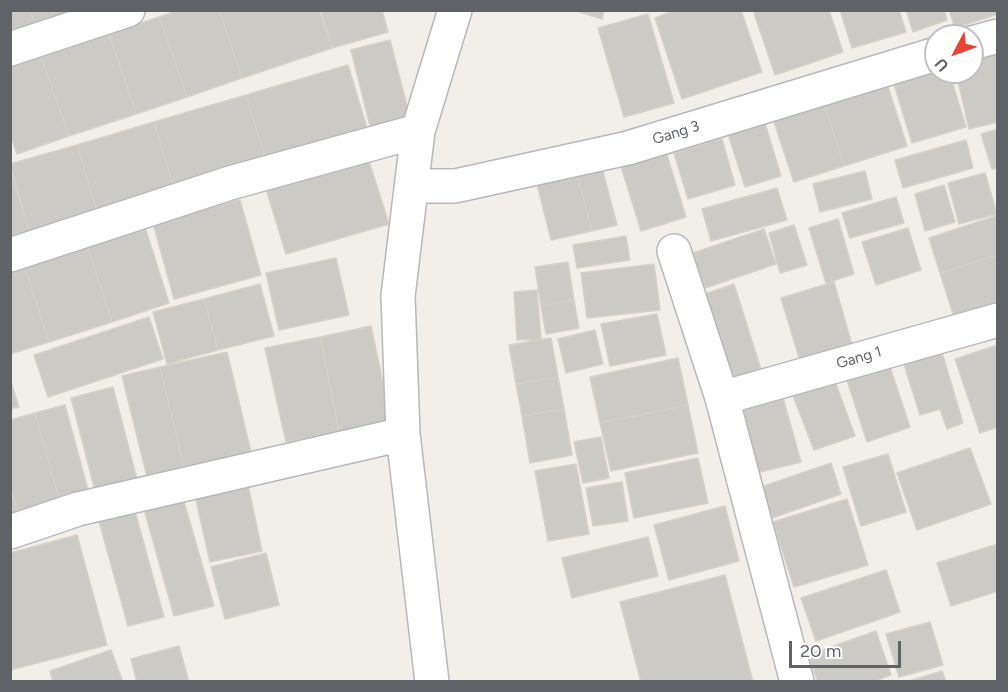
<!DOCTYPE html>
<html>
<head>
<meta charset="utf-8">
<style>
  body { margin:0 }
  #map { position:relative; width:1008px; height:692px; overflow:hidden; background:#f1efe8; font-family:Figtree,sans-serif }
  canvas { display:block }
  .frame { position:absolute; inset:0; border:12px solid #5f6368; pointer-events:none }
  .north { position:absolute; left:924px; top:24px; width:60px; height:60px; box-sizing:border-box; background:#fff; border:2px solid #bfc1c3; border-radius:50%; rotate:229deg; font-size:16px; font-weight:700; line-height:24px; text-align:center; color:#5f6368 }
  .north::after { content:''; display:block; margin:auto; width:21px; height:27px; background:#ea4335; clip-path:polygon(50% 0,100% 100%,50% 72%,0 100%) }
  .scale { position:absolute; left:789px; top:641px; width:112px; height:27px; box-sizing:border-box; border:3px solid #5f6368; border-top:0; padding-left:8px; font-size:18px; line-height:21px; white-space:nowrap; color:#5f6368; -webkit-text-stroke:4px #fff; paint-order:stroke }
</style>
</head>
<body>
<div id="map">
<canvas width="1008" height="692"></canvas>
<div class="frame"></div>
<div class="north">U</div>
<div class="scale">20 m</div>
</div>
<script>
const context = document.querySelector('canvas').getContext('2d');
context.lineJoin = 'round';
function fillPath(path, color) {
  context.fillStyle = color;
  context.fill(path, 'evenodd');
}
function toPath(rows) {
  const path = new Path2D();
  for (const r of rows) {
    path.moveTo(r[0], r[1]);
    for (let i = 2; i < r.length; i += 2) path.lineTo(r[i], r[i + 1]);
  }
  return path;
}
function trace(path, color, width, dash) {
  context.strokeStyle = color;
  context.lineWidth = width;
  context.lineCap = dash ? 'butt' : 'round';
  context.setLineDash(dash || []);
  context.stroke(path);
}
function write(font, color, halo, rows, align = 'center') {
  context.font = font + ' Figtree,sans-serif';
  context.lineWidth = 4.5;
  context.setLineDash([]);
  context.textBaseline = 'middle';
  context.strokeStyle = halo;
  context.fillStyle = color;
  for (const [text, x, y, turn = 0] of rows) {
    context.save();
    context.translate(x, y);
    context.rotate((+turn || 0) * Math.PI / 180);
    context.textAlign = isNaN(turn) ? turn : align;
    if (halo) context.strokeText(text, 0, 0);
    context.fillText(text, 0, 0);
    context.restore();
  }
}
const building = toPath([
  [10,10,30,10,36,26,10,34,10,10],
  [30,10,85,10,36,26,30,10],
  [180,10,219,10,242,78,187,97,159,17,180,10],
  [219,10,319,10,332,48,242,78,219,10],
  [321,10,382,10,388,32,332,48,321,10],
  [574,10,604,10,602,19,574,10],
  [676,10,741,10,762,72,682,99,655,18,676,10],
  [753,10,829,10,843,52,775,75,753,10],
  [840,10,899,10,906,32,852,48,840,10],
  [906,10,944,10,947,20,913,32,906,10],
  [949,10,998,10,998,14,955,28,949,10],
  [648,14,674,103,624,117,598,28,648,14],
  [159,17,187,97,136,114,109,34,159,17],
  [109,34,136,114,69,136,41,57,109,34],
  [390,40,411,121,371,130,351,50,390,40],
  [998,44,998,122,969,129,956,72,972,72,972,50,998,44],
  [936,55,936,72,949,72,966,127,912,143,889,68,936,55],
  [41,57,69,136,17,154,10,134,10,67,41,57],
  [348,65,370,138,268,168,246,95,348,65],
  [883,71,907,146,844,166,820,91,883,71],
  [820,91,844,166,794,182,769,107,820,91],
  [246,95,268,168,176,195,154,122,246,95],
  [154,122,176,195,99,218,77,145,154,122],
  [765,123,781,176,745,187,728,134,765,123],
  [998,129,998,168,992,169,981,134,998,129],
  [662,139,686,217,641,231,617,153,662,139],
  [722,139,735,185,688,199,674,153,722,139],
  [966,140,973,168,903,188,895,160,966,140],
  [77,145,99,218,31,237,10,164,77,145],
  [368,158,389,224,286,254,266,189,368,158],
  [600,160,617,225,592,231,575,166,600,160],
  [575,166,592,231,551,240,535,176,575,166],
  [10,168,31,237,10,244,10,168],
  [865,171,872,199,820,212,813,184,865,171],
  [985,173,997,214,959,224,948,183,985,173],
  [944,185,955,222,925,231,915,194,944,185],
  [777,188,787,220,711,241,702,209,777,188],
  [896,197,904,223,850,238,842,213,896,197],
  [240,200,261,275,174,299,153,223,240,200],
  [996,216,998,255,940,273,929,238,996,216],
  [838,219,854,274,826,283,809,228,838,219],
  [794,225,807,265,780,273,769,233,794,225],
  [145,227,169,303,112,322,87,246,145,227],
  [908,228,921,270,876,285,862,242,908,228],
  [764,229,776,264,705,288,693,253,764,229],
  [626,236,630,260,577,268,573,245,626,236],
  [87,246,112,322,49,342,24,266,87,246],
  [998,255,998,303,954,317,940,273,998,255],
  [336,258,349,315,279,330,266,273,336,258],
  [568,262,574,300,541,306,535,267,568,262],
  [654,264,660,310,587,318,581,273,654,264],
  [24,266,49,342,10,354,10,270,24,266],
  [834,282,853,348,801,364,781,298,834,282],
  [260,284,274,336,218,350,204,299,260,284],
  [734,284,764,379,731,388,702,295,734,284],
  [537,290,541,339,517,340,514,292,537,290],
  [204,299,218,350,167,364,153,312,204,299],
  [574,300,579,328,546,334,541,306,574,300],
  [657,314,666,355,610,366,601,324,657,314],
  [149,317,163,359,48,397,34,355,149,317],
  [371,326,391,420,339,431,320,337,371,326],
  [595,330,603,364,566,373,558,339,595,330],
  [320,337,339,431,286,442,265,348,320,337],
  [551,338,558,377,516,384,509,345,551,338],
  [998,345,998,427,980,433,955,359,998,345],
  [941,349,963,423,947,429,940,409,920,415,903,361,941,349],
  [227,352,253,460,186,476,160,367,227,352],
  [678,358,688,405,600,423,590,377,678,358],
  [889,364,910,427,867,442,846,377,889,364],
  [160,367,186,476,149,485,122,376,160,367],
  [558,377,564,409,522,416,516,384,558,377],
  [10,379,19,407,10,409,10,379],
  [835,381,855,436,814,450,793,396,835,381],
  [113,387,138,483,96,494,71,398,113,387],
  [783,398,801,462,752,474,736,410,783,398],
  [65,405,91,501,62,509,35,413,65,405],
  [688,405,698,453,611,471,600,423,688,405],
  [564,409,572,455,530,463,522,416,564,409],
  [35,413,62,509,20,520,10,486,10,420,35,413],
  [601,437,609,478,583,483,574,442,601,437],
  [970,448,991,504,917,530,897,473,970,448],
  [888,454,906,512,861,526,843,467,888,454],
  [698,458,708,503,634,518,625,473,698,458],
  [831,463,841,494,772,518,761,487,831,463],
  [576,464,589,534,548,541,535,471,576,464],
  [622,482,628,521,593,526,586,488,622,482],
  [248,485,262,551,210,562,195,496,248,485],
  [10,486,20,520,10,523,10,486],
  [183,498,214,606,174,616,144,509,183,498],
  [847,499,868,565,794,587,773,522,847,499],
  [133,504,164,617,128,626,97,514,133,504],
  [725,506,739,561,669,580,654,525,725,506],
  [77,535,107,645,10,670,10,553,77,535],
  [648,537,658,576,572,598,562,558,648,537],
  [998,544,998,591,951,606,937,563,998,544],
  [266,553,279,605,225,619,211,567,266,553],
  [886,570,900,612,816,641,801,598,886,570],
  [725,575,753,682,641,682,620,602,725,575],
  [930,622,943,665,899,677,886,634,930,622],
  [876,631,891,675,873,682,818,682,808,655,876,631],
  [179,646,189,682,137,682,131,659,179,646],
  [111,650,123,682,53,682,50,671,111,650],
  [942,671,946,682,906,682,942,671]
]);
const street = toPath([
  [972,43,998,36],
  [10,49,128,10],
  [412,186,455,186,628,148,936,54],
  [674,251,722,398,797,682],
  [10,255,230,183,418,131],
  [722,398,998,320],
  [10,532,78,509,403,434],
  [432,682,403,434,398,296,418,131,455,10]
]);
const streetNames = [
  ["Gang 3",676,133,-17],
  ["Gang 1",859,358,-16]
];
fillPath(building, '#cccac5');
trace(building, '#d6d1c6', 1.5);
trace(street, '#b5b8bc', 36);
trace(street, '#fff', 33);
write('15px', '#5f6368', '#fff', streetNames);
</script>
</body>
</html>
